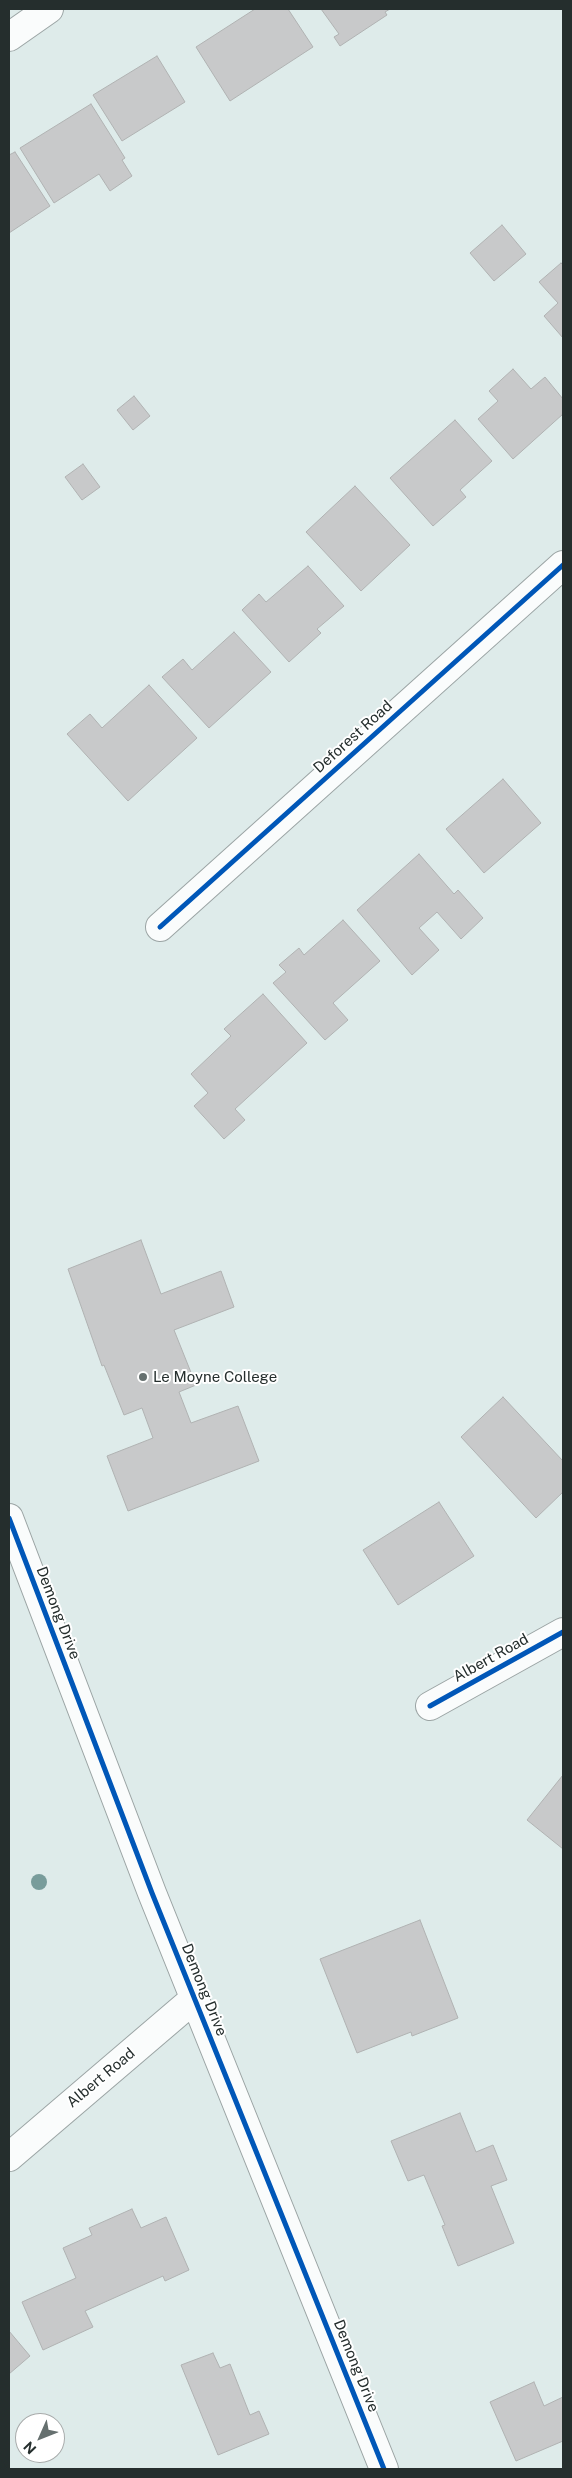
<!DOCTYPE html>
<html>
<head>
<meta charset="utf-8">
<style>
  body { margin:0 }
  #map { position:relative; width:572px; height:2478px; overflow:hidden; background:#deebea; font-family:"Public Sans",sans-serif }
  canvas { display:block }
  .frame { position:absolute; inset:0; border:10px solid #252e2d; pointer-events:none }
  .north { position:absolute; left:15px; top:2413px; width:50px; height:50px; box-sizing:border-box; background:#fff; border:1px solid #a8abab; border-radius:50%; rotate:226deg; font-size:14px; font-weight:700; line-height:20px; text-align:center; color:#252e2d }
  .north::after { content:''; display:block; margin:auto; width:18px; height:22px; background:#66706f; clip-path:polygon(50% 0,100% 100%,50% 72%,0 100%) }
</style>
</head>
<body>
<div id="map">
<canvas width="572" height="2478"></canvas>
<div class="frame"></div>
<div class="north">N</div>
</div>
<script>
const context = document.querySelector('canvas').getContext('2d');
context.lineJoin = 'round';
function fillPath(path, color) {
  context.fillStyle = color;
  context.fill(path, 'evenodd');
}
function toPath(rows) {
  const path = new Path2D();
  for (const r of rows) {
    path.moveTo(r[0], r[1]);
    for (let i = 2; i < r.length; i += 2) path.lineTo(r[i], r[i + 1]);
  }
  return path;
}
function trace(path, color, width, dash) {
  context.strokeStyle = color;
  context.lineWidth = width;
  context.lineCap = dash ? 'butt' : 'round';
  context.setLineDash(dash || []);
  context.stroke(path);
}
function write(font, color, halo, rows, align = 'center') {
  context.font = font + ' "Public Sans",sans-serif';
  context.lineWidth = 4;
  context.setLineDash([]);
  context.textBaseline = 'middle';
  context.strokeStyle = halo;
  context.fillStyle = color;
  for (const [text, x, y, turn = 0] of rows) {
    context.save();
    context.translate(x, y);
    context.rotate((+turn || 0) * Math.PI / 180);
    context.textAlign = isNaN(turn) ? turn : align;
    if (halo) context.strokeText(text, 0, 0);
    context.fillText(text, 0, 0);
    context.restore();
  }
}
const building = toPath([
  [255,9,288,9,313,47,230,101,196,47,255,9],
  [321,9,390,9,385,12,387,15,340,46,334,37,339,34,321,9],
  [157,56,185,102,122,141,93,95,157,56],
  [91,104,125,158,122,160,132,176,110,191,99,174,54,203,20,148,91,104],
  [15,152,50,206,9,233,9,155,15,152],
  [502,225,526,254,494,281,470,253,502,225],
  [561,263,563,265,563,338,544,316,558,303,539,282,561,263],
  [513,369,531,389,545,377,563,399,563,414,513,459,478,419,498,401,489,391,513,369],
  [134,396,150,416,133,430,117,410,134,396],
  [455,420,492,461,460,490,466,497,433,526,390,478,455,420],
  [83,464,100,487,82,500,65,477,83,464],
  [355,486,410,545,361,591,306,532,355,486],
  [308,566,344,606,317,629,321,633,289,662,242,610,259,594,266,602,308,566],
  [234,632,271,672,209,728,162,677,183,659,192,670,234,632],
  [149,685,197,738,128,801,67,734,90,714,102,728,149,685],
  [503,779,541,823,484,873,446,829,503,779],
  [419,854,454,894,458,890,483,918,461,939,437,912,419,928,439,950,412,975,357,910,419,854],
  [343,920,380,961,333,1003,348,1020,325,1040,273,983,286,972,279,965,299,948,304,955,343,920],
  [263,994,307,1043,235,1109,245,1120,224,1139,194,1106,208,1093,191,1074,231,1036,224,1029,263,994],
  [141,1240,161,1294,221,1271,234,1307,174,1330,196,1385,179,1392,191,1423,238,1406,259,1461,128,1511,107,1456,153,1438,142,1408,124,1415,104,1365,102,1366,68,1269,141,1240],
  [503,1397,563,1461,563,1492,536,1518,461,1437,503,1397],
  [439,1502,474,1556,398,1605,363,1550,439,1502],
  [563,1775,563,1849,527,1820,563,1775],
  [420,1920,458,2018,412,2036,411,2032,357,2053,320,1959,420,1920],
  [460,2113,476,2152,493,2145,507,2180,491,2186,514,2243,458,2266,442,2226,445,2225,424,2175,408,2181,391,2141,460,2113],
  [132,2209,141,2228,166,2217,189,2270,165,2281,163,2276,85,2311,93,2327,43,2350,22,2302,76,2278,63,2248,92,2235,89,2228,132,2209],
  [9,2331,30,2356,9,2374,9,2331],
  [213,2353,220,2368,230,2364,250,2415,259,2411,269,2434,218,2455,181,2365,213,2353],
  [534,2382,544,2406,563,2397,563,2441,516,2461,490,2402,534,2382]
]);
const minor = toPath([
  [9,37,49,9],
  [160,927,563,565],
  [9,1518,152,1893,384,2469],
  [430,1706,563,1632],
  [9,2157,194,1999]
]);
const cycleway = toPath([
  [160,927,563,565],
  [9,1518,152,1893,384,2469],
  [430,1706,563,1632]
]);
const trees = [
  [39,1882]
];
const markers = [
  [143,1377,5,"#66706f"]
];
const streetNames = [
  ["Deforest Road",353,737,-42],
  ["Demong Drive",58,1613,69],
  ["Albert Road",491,1658,-29],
  ["Demong Drive",204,1990,68],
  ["Albert Road",101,2078,-40],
  ["Demong Drive",356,2366,68]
];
const poiNames = [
  ["Le Moyne College",153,1377]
];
fillPath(building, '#c8c9ca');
trace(building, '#b0b2b2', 1);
trace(minor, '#9ba4a4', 30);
trace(minor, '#fafcfc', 28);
trace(cycleway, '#0057b8', 5);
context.fillStyle = '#789c9b';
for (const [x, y] of trees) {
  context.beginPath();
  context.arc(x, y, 8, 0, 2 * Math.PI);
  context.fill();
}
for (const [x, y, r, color] of markers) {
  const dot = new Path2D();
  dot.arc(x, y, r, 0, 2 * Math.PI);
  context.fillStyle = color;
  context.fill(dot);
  trace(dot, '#fff', 2);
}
write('15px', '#252e2d', '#fff', streetNames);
write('15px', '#252e2d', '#fff', poiNames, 'left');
</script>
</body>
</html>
